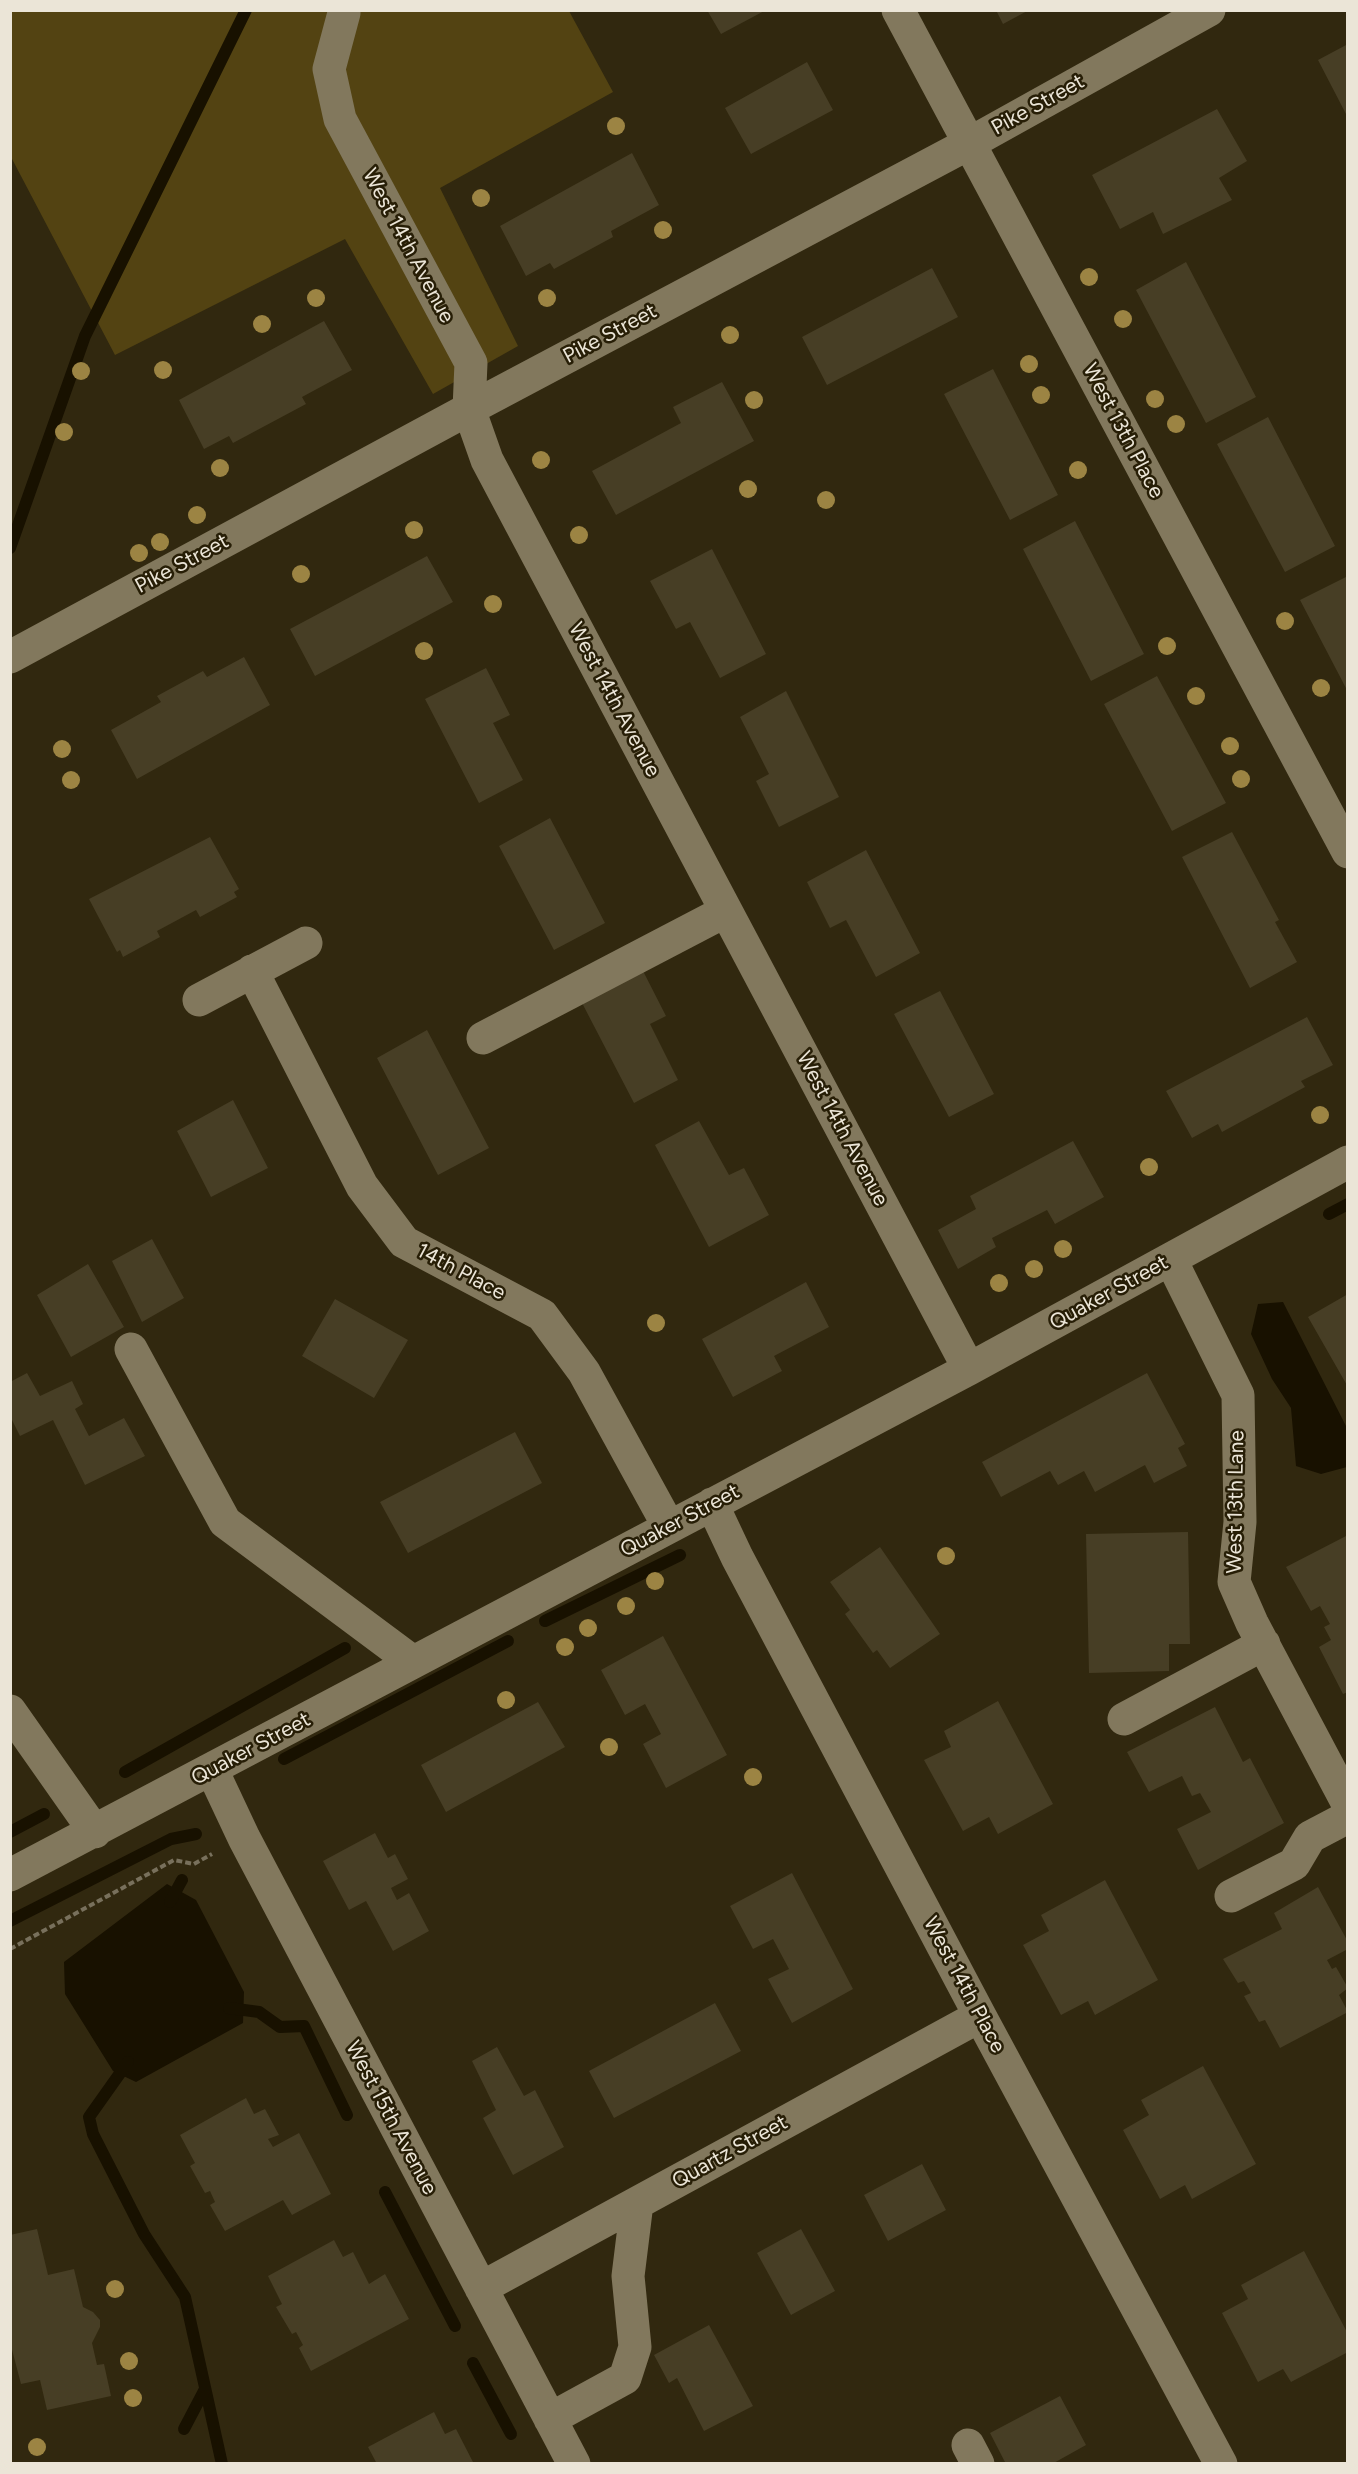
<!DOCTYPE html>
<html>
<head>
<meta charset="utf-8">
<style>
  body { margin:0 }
  #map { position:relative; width:1358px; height:2474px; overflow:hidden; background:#31280f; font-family:Figtree,sans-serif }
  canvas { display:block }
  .frame { position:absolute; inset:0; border:12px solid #ebe5d7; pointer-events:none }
</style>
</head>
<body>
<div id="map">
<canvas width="1358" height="2474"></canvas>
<div class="frame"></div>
</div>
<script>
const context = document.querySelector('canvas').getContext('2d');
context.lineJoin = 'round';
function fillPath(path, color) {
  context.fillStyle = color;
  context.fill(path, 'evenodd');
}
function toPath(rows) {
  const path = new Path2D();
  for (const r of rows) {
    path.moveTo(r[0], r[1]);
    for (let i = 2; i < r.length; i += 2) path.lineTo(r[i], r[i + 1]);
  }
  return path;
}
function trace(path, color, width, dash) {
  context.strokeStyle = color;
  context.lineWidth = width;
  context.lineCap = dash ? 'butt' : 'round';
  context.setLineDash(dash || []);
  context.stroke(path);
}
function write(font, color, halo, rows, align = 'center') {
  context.font = font + ' Figtree,sans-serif';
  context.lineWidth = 5;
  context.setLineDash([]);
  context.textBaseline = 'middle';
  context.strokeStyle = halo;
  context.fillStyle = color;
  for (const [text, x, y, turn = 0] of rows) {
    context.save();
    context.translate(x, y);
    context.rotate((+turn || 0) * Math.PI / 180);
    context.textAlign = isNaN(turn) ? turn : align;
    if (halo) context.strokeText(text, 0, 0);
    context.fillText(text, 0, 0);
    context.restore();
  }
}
const green = toPath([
  [10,11,569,11,613,92,440,188,518,346,433,394,345,239,115,355,11,157]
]);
const water = toPath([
  [1283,1302,1347,1428,1347,1467,1321,1474,1296,1466,1291,1408,1272,1379,1251,1334,1258,1304],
  [167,1884,196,1900,244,1992,243,2023,136,2082,113,2071,65,1994,64,1962]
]);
const stream = toPath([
  [10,548,85,336,246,10],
  [1329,1214,1348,1204],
  [545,1621,680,1555],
  [284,1759,508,1641],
  [125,1772,345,1648],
  [10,1832,44,1814],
  [170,1902,182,1880],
  [10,1921,171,1839,196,1834],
  [229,2008,259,2012,280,2027,304,2026,347,2115],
  [128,2062,89,2117,93,2134,144,2234,185,2297,222,2464],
  [385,2192,455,2326],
  [473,2363,511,2434],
  [184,2429,205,2389]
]);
const building = toPath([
  [707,10,766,10,721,34],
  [996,10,1029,10,1003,24],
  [1348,44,1348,113,1346,114,1318,60],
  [807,62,833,110,751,154,725,108],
  [1217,109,1247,161,1219,178,1232,200,1163,234,1153,212,1120,229,1092,175],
  [632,153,659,205,611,231,613,237,554,269,550,263,526,276,500,226],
  [1186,262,1256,397,1206,423,1136,290],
  [932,268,958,317,827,385,802,337],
  [324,321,352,370,302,397,306,404,233,443,229,436,204,449,179,400],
  [993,369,1058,495,1010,520,944,394],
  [722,382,754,441,616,515,592,471,681,423,673,407],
  [1268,417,1335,546,1285,572,1217,444],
  [1075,521,1144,654,1091,681,1023,549],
  [712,549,766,654,720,678,690,622,676,629,650,581],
  [427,556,453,602,315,676,290,629],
  [1348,576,1348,692,1300,600],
  [244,657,270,705,137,779,111,730,161,702,157,696,203,671,207,677],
  [486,668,510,715,493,723,523,780,479,803,425,699],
  [1157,676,1226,803,1172,831,1104,704],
  [786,691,839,797,779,827,756,781,769,774,740,717],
  [550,818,605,923,554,950,499,846],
  [1232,832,1279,920,1275,922,1297,962,1250,988,1182,857],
  [210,837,239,889,234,892,237,897,200,917,196,910,157,931,160,937,123,957,120,950,117,952,89,899],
  [866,850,920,953,876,977,846,920,830,928,807,882],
  [642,969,666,1016,650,1024,678,1080,634,1103,581,1001],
  [940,991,994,1094,949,1117,894,1014],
  [1307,1017,1333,1065,1301,1081,1305,1087,1222,1132,1218,1124,1192,1138,1166,1091],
  [427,1030,489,1148,438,1175,377,1058],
  [233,1100,268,1168,211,1197,177,1131],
  [699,1121,729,1175,744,1168,769,1215,709,1247,655,1145],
  [1073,1141,1104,1197,1055,1224,1047,1210,992,1238,996,1247,958,1269,938,1230,976,1209,970,1196],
  [152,1239,184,1298,142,1322,112,1261],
  [88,1264,124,1327,71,1357,37,1295],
  [806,1282,829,1327,774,1356,782,1371,733,1397,702,1339],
  [1348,1294,1348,1387,1308,1317],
  [335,1299,408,1340,374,1398,302,1356],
  [27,1373,40,1396,72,1381,83,1404,75,1409,89,1436,124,1418,145,1456,85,1485,53,1420,20,1436,10,1416,10,1382],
  [1147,1373,1185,1444,1178,1448,1187,1466,1154,1483,1145,1465,1095,1492,1084,1471,1058,1485,1050,1471,1001,1497,982,1462],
  [515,1432,542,1483,408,1553,380,1502],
  [1188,1532,1190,1644,1169,1644,1169,1671,1089,1673,1086,1534],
  [1348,1535,1348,1692,1343,1694,1319,1647,1331,1640,1324,1627,1330,1624,1320,1606,1311,1611,1286,1567],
  [880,1547,940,1634,890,1668,877,1650,873,1653,845,1614,850,1610,830,1582],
  [663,1636,727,1755,666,1788,643,1744,661,1734,645,1704,625,1715,601,1670],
  [998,1701,1053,1804,998,1834,989,1817,963,1831,924,1760,951,1747,944,1731],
  [538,1702,565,1747,446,1812,421,1765],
  [1215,1707,1243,1762,1250,1758,1284,1823,1198,1870,1177,1829,1211,1812,1200,1793,1192,1796,1182,1776,1149,1792,1127,1752],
  [375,1833,388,1858,395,1854,408,1879,391,1888,397,1900,409,1893,429,1931,393,1951,366,1901,349,1910,323,1861],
  [792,1873,853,1989,792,2023,768,1979,789,1969,773,1939,753,1949,730,1906],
  [1105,1880,1158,1980,1095,2015,1088,2001,1061,2015,1023,1945,1049,1931,1041,1915],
  [1318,1887,1348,1942,1348,1949,1327,1960,1332,1969,1336,1967,1348,1988,1339,1995,1348,2012,1280,2048,1265,2020,1259,2022,1244,1996,1251,1993,1244,1981,1238,1983,1223,1959,1282,1929,1274,1913],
  [715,2003,741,2051,614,2118,589,2071],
  [497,2047,524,2096,535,2090,564,2147,513,2175,483,2118,496,2110,472,2061],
  [1203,2066,1256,2164,1192,2199,1185,2185,1160,2199,1123,2130,1149,2115,1141,2100],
  [246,2098,254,2114,265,2109,279,2135,268,2139,273,2147,299,2133,331,2194,292,2215,283,2200,225,2231,210,2205,215,2202,210,2191,205,2193,190,2166,195,2163,180,2135],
  [922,2164,946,2210,888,2241,864,2195],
  [37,2229,48,2275,74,2269,83,2307,93,2312,100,2320,100,2327,92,2343,97,2365,104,2364,111,2396,47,2410,40,2380,21,2384,10,2342,10,2235],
  [801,2229,835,2291,791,2315,757,2253],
  [334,2240,343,2257,353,2252,369,2284,385,2274,409,2319,311,2371,299,2348,303,2345,296,2332,292,2334,276,2307,282,2304,268,2276],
  [1304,2251,1348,2334,1348,2352,1291,2382,1283,2369,1258,2382,1222,2313,1248,2299,1241,2285],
  [709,2325,753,2406,704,2431,677,2378,669,2383,654,2355],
  [1060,2396,1086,2445,1052,2464,1006,2464,990,2433],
  [434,2412,445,2434,456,2429,474,2464,377,2464,368,2447]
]);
const path = toPath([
  [10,1949,174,1860,194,1864,212,1854]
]);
const minor = toPath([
  [898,10,1348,852],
  [344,13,329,69,340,119,471,363,469,409,487,460,969,1369],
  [10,657,469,409,970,143,1209,10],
  [252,971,362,1186,404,1242,542,1315,584,1372,669,1527],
  [199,1000,306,943],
  [483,1038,726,911],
  [1171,1260,1238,1395,1240,1522,1234,1582,1252,1623,1348,1804],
  [131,1349,225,1522,413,1662],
  [712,1504,737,1557,980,2016,1221,2464],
  [10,1711,95,1832],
  [1124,1719,1264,1644],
  [212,1770,244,1838,574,2464],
  [10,1875,969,1369,1348,1162],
  [1231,1896,1294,1864,1310,1837,1348,1817],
  [481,2288,980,2016],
  [550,2419,625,2378,635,2347,628,2276,637,2203],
  [968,2445,978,2464]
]);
const trees = [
  [616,126],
  [481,198],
  [663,230],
  [1089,277],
  [316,298],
  [547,298],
  [1123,319],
  [262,324],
  [730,335],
  [1029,364],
  [163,370],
  [81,371],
  [1041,395],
  [1155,399],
  [754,400],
  [1176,424],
  [64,432],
  [541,460],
  [220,468],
  [1078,470],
  [748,489],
  [826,500],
  [197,515],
  [414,530],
  [579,535],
  [160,542],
  [139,553],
  [301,574],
  [493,604],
  [1285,621],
  [1167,646],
  [424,651],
  [1321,688],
  [1196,696],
  [1230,746],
  [62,749],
  [1241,779],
  [71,780],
  [1320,1115],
  [1149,1167],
  [1063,1249],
  [1034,1269],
  [999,1283],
  [656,1323],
  [946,1556],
  [655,1581],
  [626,1606],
  [588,1628],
  [565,1647],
  [506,1700],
  [609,1747],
  [753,1777],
  [115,2289],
  [129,2361],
  [133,2398],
  [37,2447]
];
const streetNames = [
  ["Pike Street",1038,105,-29],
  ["West 14th Avenue",408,246,62],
  ["Pike Street",610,334,-28],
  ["West 13th Place",1123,431,62],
  ["Pike Street",182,564,-28],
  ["West 14th Avenue",614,700,62],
  ["West 14th Avenue",842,1129,62],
  ["14th Place",461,1272,28],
  ["Quaker Street",1109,1293,-29],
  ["West 13th Lane",1236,1502,-89],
  ["Quaker Street",680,1521,-28],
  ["Quaker Street",251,1749,-28],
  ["West 14th Place",964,1985,62],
  ["West 15th Avenue",391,2118,62],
  ["Quartz Street",730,2152,-29]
];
fillPath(green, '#534312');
fillPath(water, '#181100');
trace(stream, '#181100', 12);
fillPath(building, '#473e25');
trace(path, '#78705c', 4, [6, 3]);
trace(minor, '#82785d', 33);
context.fillStyle = '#9c8443';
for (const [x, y] of trees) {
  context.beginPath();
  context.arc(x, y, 9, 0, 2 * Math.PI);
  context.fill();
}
write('21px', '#ebe5d7', '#271e06', streetNames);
</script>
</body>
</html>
